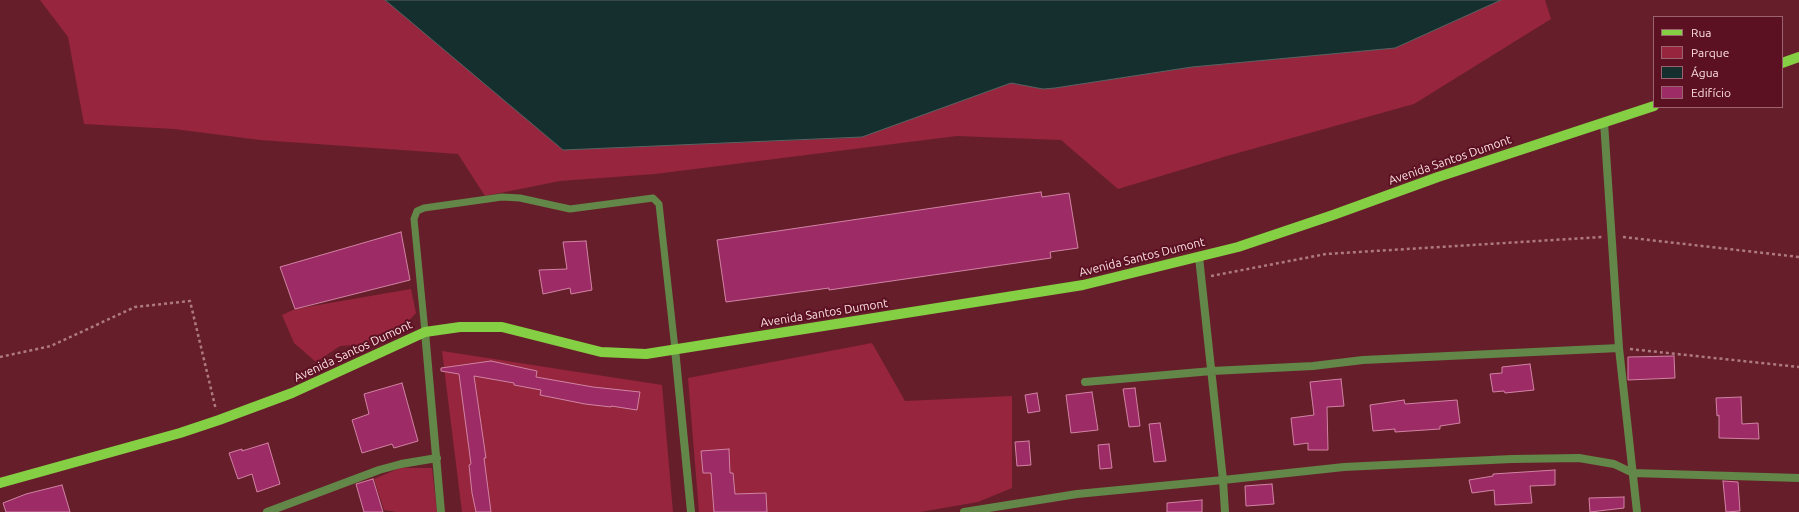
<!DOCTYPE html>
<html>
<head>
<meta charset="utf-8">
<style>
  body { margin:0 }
  #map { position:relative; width:1799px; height:512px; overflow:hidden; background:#671e2b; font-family:Ubuntu,sans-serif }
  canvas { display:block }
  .legend { position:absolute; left:1653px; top:16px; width:130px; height:92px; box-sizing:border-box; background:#5b1122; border:1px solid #9b636e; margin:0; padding:5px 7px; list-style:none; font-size:12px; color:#fbdee0 }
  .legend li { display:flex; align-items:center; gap:8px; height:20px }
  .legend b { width:20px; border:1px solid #9b636e }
</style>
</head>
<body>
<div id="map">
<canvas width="1799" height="512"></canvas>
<ul class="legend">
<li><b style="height:5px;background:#85cf44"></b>Rua</li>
<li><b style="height:11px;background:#96253d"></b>Parque</li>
<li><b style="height:11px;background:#152e2e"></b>Água</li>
<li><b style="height:11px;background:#9d2b65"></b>Edifício</li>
</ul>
</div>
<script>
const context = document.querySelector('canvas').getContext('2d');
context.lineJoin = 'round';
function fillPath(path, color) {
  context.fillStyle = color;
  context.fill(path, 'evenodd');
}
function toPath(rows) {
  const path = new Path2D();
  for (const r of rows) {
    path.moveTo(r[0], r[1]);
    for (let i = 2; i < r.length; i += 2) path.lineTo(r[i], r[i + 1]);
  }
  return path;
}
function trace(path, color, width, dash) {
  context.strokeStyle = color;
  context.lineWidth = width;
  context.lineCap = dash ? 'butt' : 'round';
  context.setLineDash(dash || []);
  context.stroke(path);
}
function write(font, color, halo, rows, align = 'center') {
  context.font = font + ' Ubuntu,sans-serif';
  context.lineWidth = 4;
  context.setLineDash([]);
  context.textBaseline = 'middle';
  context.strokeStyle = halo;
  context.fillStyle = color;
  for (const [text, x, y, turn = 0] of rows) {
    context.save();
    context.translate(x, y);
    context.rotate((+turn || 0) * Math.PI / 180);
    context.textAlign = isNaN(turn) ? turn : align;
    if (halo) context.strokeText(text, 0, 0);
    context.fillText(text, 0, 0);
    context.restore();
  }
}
const green = toPath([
  [40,0,385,0,563,150,852,138,862,137,1011,83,1043,89,1055,88,1192,67,1395,48,1501,0,1545,0,1551,19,1414,104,1227,156,1118,189,1061,140,957,136,655,174,560,181,485,196,458,154,260,140,174,129,84,124,68,37],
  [411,289,416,313,406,324,368,344,340,346,316,362,294,343,282,315,295,309],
  [872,343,905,401,1012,396,1012,488,978,502,920,512,699,512,688,378],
  [442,351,662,385,673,512,462,512],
  [400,468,432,468,437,512,396,512,384,510,374,479]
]);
const water = toPath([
  [385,0,1501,0,1395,48,1192,67,1055,88,1043,89,1011,83,862,137,563,150,385,0]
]);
const building = toPath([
  [1041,192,1042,197,1069,193,1078,248,1050,252,1051,258,829,290,829,288,726,302,717,240,1041,192],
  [401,232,410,280,295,309,280,267,401,232],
  [586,241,592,290,571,294,570,288,543,294,539,270,567,269,563,242,586,241],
  [1674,356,1675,378,1628,380,1628,357,1674,356],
  [491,361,537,371,536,377,593,387,640,392,637,410,611,406,611,407,585,404,540,395,541,390,514,385,514,383,474,376,486,458,484,458,491,512,476,512,472,493,469,465,471,464,459,374,441,371,441,368,491,361],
  [1530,364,1534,390,1505,393,1504,391,1493,392,1490,374,1502,373,1502,367,1530,364],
  [1341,379,1344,406,1327,407,1328,450,1308,450,1308,443,1294,445,1291,418,1314,415,1310,382,1341,379],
  [402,383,418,441,394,448,392,444,362,453,352,420,369,414,364,394,402,383],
  [1135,388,1140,426,1129,427,1123,389,1135,388],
  [1092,392,1098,430,1071,433,1066,395,1092,392],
  [1037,393,1040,411,1028,413,1025,395,1037,393],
  [1741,397,1742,424,1758,423,1759,439,1719,438,1719,415,1717,416,1716,398,1741,397],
  [1404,400,1405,404,1457,400,1460,423,1440,426,1440,429,1395,432,1395,429,1373,431,1370,405,1404,400],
  [1160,423,1166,461,1154,462,1149,424,1160,423],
  [1029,441,1031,465,1017,466,1015,442,1029,441],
  [268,443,280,484,257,492,252,474,238,479,229,453,242,449,242,451,268,443],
  [1109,444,1112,468,1100,469,1098,445,1109,444],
  [729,449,730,473,733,473,735,494,766,493,767,512,714,512,711,473,703,473,701,451,729,449],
  [1555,470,1555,485,1530,486,1532,503,1495,505,1494,490,1472,493,1469,480,1493,476,1493,474,1555,470],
  [373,479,383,512,364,512,356,484,373,479],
  [1723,481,1738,482,1740,511,1726,512,1723,481],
  [1272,484,1274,504,1246,506,1245,486,1272,484],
  [62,485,70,512,6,512,3,503,26,494,62,485],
  [1624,497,1624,508,1590,512,1589,498,1624,497],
  [1202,500,1202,512,1167,512,1167,503,1202,500]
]);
const path = toPath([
  [1623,237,1799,257],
  [1211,276,1326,254,1602,237],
  [1630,349,1799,367],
  [0,357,51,346,135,307,190,301,216,410]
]);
const lane = toPath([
  [425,332,414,219,417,211,424,208,502,197,520,198,570,209,653,198,659,204,675,349]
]);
const street = toPath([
  [1604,122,1619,348,1637,512],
  [1199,257,1223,480,1225,512],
  [425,332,441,512],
  [675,349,691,512],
  [1085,382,1212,371,1313,366,1363,360,1619,348],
  [267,512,379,470,401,464,437,458],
  [964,512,1077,494,1223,480,1344,467,1512,459,1579,458,1614,464,1633,473,1799,478]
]);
const primary = toPath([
  [1782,63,1799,57],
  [0,483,180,433,219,420,292,393,425,332,460,327,502,327,601,352,646,354,1083,285,1238,247,1333,215,1438,177,1654,106]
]);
const streetNames = [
  ["Avenida Santos Dumont",1450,160,-19],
  ["Avenida Santos Dumont",1142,257,-14],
  ["Avenida Santos Dumont",824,313,-9],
  ["Avenida Santos Dumont",353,351,-25]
];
fillPath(green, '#96253d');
fillPath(water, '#152e2e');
trace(water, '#5a6363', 1);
fillPath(building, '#9d2b65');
trace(building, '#d183a4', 1);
trace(path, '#ae7a82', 2.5, [3, 3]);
trace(lane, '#628748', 7);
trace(street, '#628748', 8);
trace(primary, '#85cf44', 10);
write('12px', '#fbdee0', '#5b1122', streetNames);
</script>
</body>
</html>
